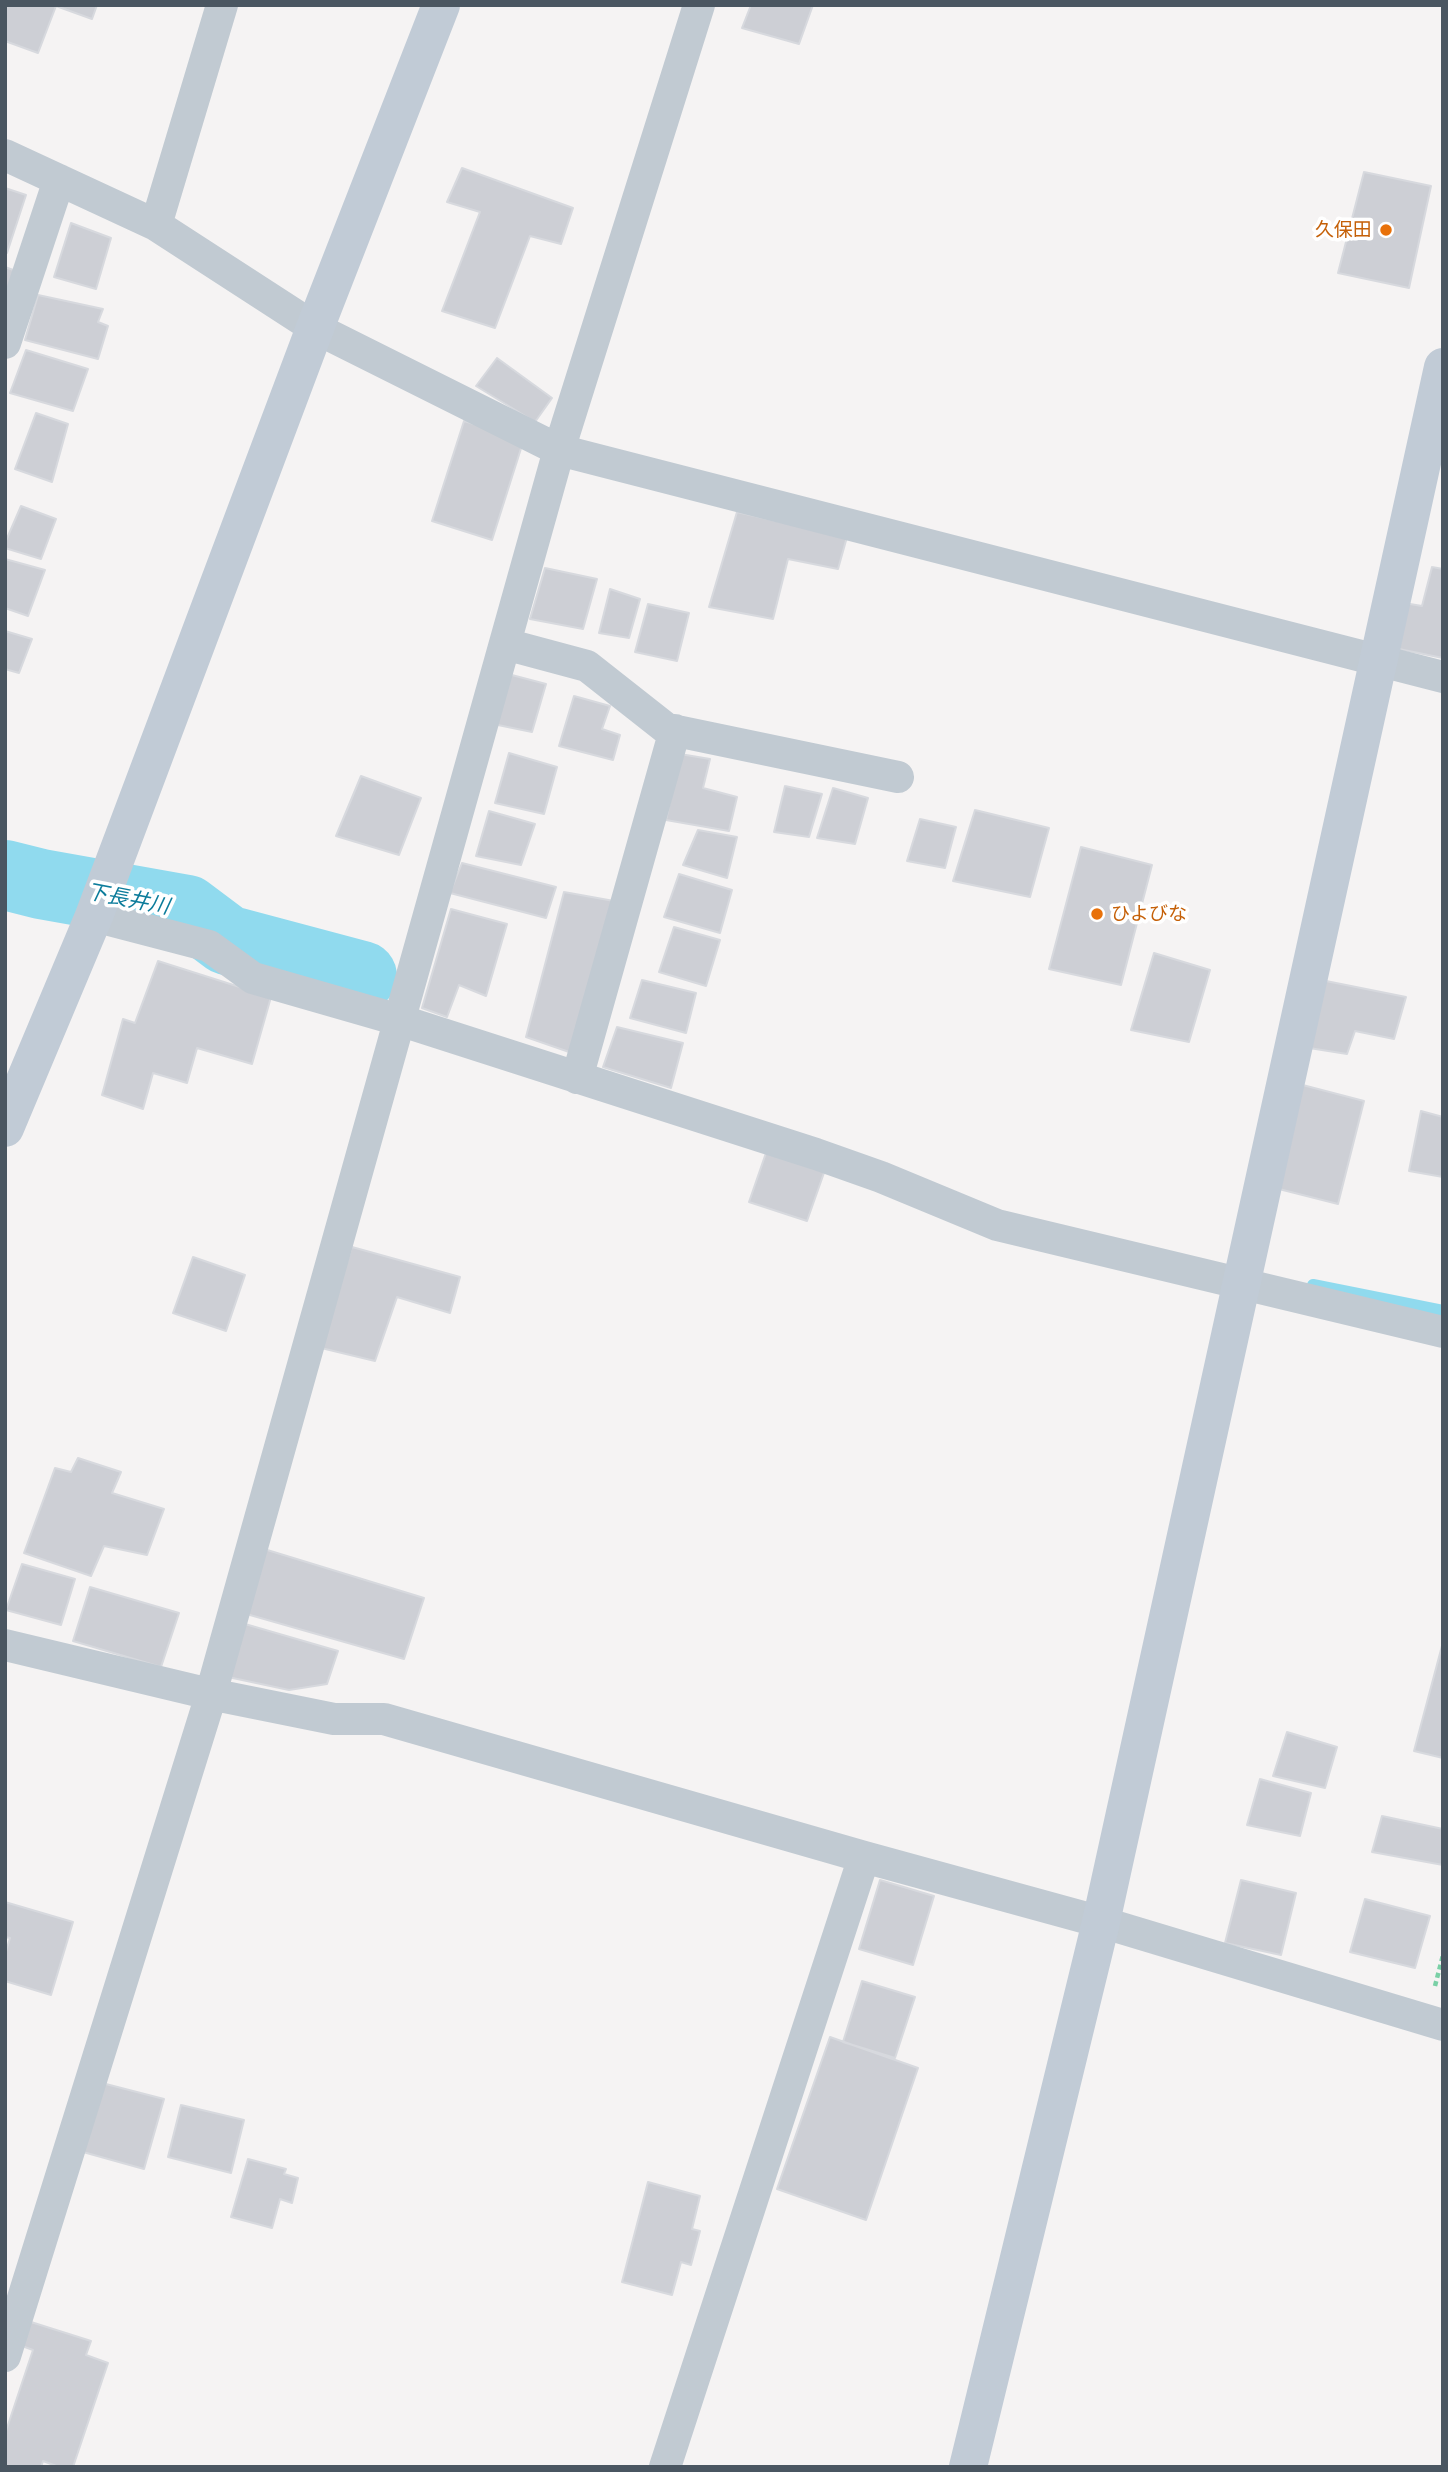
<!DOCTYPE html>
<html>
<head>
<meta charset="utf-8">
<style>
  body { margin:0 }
  #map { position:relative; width:1448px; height:2472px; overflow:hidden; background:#f5f3f3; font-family:Lato,sans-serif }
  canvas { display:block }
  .frame { position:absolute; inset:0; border:7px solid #4a5661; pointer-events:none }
</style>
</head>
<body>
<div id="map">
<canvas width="1448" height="2472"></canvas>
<div class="frame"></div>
</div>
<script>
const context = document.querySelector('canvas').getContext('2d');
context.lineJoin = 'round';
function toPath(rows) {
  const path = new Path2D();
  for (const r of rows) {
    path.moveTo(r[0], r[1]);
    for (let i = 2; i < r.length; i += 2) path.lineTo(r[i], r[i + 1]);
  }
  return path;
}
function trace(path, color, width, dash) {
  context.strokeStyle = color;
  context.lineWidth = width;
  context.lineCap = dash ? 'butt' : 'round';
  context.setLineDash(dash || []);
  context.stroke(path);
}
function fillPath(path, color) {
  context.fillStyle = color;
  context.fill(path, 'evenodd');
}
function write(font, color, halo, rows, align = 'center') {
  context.font = font + ' Lato,"Noto Sans JP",sans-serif';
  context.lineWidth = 7;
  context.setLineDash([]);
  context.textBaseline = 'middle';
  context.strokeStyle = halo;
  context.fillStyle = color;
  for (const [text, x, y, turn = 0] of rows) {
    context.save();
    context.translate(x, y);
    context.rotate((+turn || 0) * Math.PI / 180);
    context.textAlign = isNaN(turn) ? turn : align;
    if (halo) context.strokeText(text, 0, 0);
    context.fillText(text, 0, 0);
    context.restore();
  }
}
const stream = toPath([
  [1313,1285,1443,1311]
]);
const river = toPath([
  [5,875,41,884,187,910,227,940,362,976]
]);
const building = toPath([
  [5,5,97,5,92,19,56,6,38,53,5,41,5,5],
  [751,5,813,5,799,44,742,28,751,5],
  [462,168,573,208,561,244,530,236,495,328,442,311,480,212,447,202,462,168],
  [1364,172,1431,186,1409,288,1338,273,1364,172],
  [5,188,26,195,7,253,5,252,5,188],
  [71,223,111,238,96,289,54,277,71,223],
  [5,267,16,271,5,299,5,267],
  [38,295,103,309,98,322,108,326,98,359,25,340,38,295],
  [26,350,88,369,73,411,10,393,26,350],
  [497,358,552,398,535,422,476,386,497,358],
  [36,413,68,424,52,482,15,469,36,413],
  [464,421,524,439,492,540,432,521,464,421],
  [21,506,56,519,41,559,5,548,5,543,21,506],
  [737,512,847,537,838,569,788,559,773,619,709,607,737,512],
  [5,559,45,570,28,616,5,608,5,559],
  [1432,567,1443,569,1443,658,1394,648,1404,603,1422,606,1432,567],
  [545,568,597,579,583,629,530,619,545,568],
  [610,589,640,599,629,638,599,633,610,589],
  [648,604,689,613,677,661,635,652,648,604],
  [5,631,32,639,19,673,5,669,5,631],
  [508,674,546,684,532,732,493,724,508,674],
  [574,696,610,706,602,729,620,735,613,760,559,746,574,696],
  [509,753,557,767,544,814,495,803,509,753],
  [680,754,710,759,703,788,737,797,729,831,666,820,680,754],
  [361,776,421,798,399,855,336,836,361,776],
  [785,786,822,794,809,837,774,832,785,786],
  [833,788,868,798,855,844,817,838,833,788],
  [975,810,1049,828,1030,897,953,881,975,810],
  [489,811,535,824,521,865,476,856,489,811],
  [920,819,956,827,945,868,907,861,920,819],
  [698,830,737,837,727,878,683,865,698,830],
  [1081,847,1152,865,1121,985,1049,969,1081,847],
  [462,863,556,887,546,918,450,893,462,863],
  [679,874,732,890,720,933,664,917,679,874],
  [564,892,614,901,572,1053,526,1037,564,892],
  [451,909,507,924,486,996,459,985,447,1017,422,1008,451,909],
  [674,927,720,940,706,986,659,972,674,927],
  [1154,953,1210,970,1189,1042,1131,1030,1154,953],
  [158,961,271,997,252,1064,197,1048,187,1083,153,1073,143,1109,102,1095,123,1019,135,1023,158,961],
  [642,980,696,993,686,1033,630,1018,642,980],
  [1321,980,1406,997,1394,1039,1355,1031,1347,1054,1303,1047,1321,980],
  [617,1027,683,1043,671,1088,603,1067,617,1027],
  [1295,1083,1364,1101,1338,1204,1271,1187,1295,1083],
  [1421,1111,1443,1117,1443,1177,1409,1171,1421,1111],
  [767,1150,825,1170,807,1221,749,1202,767,1150],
  [352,1247,460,1277,450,1313,397,1297,375,1361,317,1347,352,1247],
  [193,1257,245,1275,226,1331,173,1313,193,1257],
  [78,1458,121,1472,112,1493,164,1509,147,1555,104,1546,91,1576,24,1553,55,1468,71,1472,78,1458],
  [264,1549,424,1598,404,1659,243,1613,264,1549],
  [22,1564,75,1579,61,1625,6,1610,22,1564],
  [90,1587,179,1613,161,1667,73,1641,90,1587],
  [245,1624,338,1651,327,1684,289,1690,228,1677,245,1624],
  [1443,1642,1443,1758,1414,1751,1443,1642],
  [1287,1732,1337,1747,1325,1788,1273,1776,1287,1732],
  [1260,1779,1311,1793,1300,1836,1247,1825,1260,1779],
  [1382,1816,1443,1829,1443,1865,1372,1852,1382,1816],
  [880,1880,934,1896,913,1965,859,1949,880,1880],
  [1241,1880,1296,1893,1281,1955,1225,1943,1241,1880],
  [1365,1899,1430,1916,1415,1968,1350,1952,1365,1899],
  [5,1902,73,1922,51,1995,5,1981,5,1955,10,1938,5,1937,5,1902],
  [862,1981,915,1997,895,2058,843,2042,862,1981],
  [830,2037,918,2068,866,2220,777,2189,830,2037],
  [102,2083,164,2099,144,2169,83,2152,102,2083],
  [181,2105,244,2120,231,2173,168,2157,181,2105],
  [248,2159,286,2169,284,2174,298,2178,292,2203,280,2199,272,2228,231,2217,248,2159],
  [648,2182,700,2196,692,2229,700,2231,691,2265,681,2262,672,2295,622,2282,648,2182],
  [31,2322,91,2341,86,2355,108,2363,73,2467,59,2467,43,2461,41,2467,5,2467,5,2434,33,2350,22,2346,31,2322]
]);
const path = toPath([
  [1435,1986,1443,1955]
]);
const street = toPath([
  [5,155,156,225,315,328,559,450,1443,677],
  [156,225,222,5],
  [5,343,59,180],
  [505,644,587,666,667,729,898,777],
  [94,916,209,946,253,978,399,1020,816,1154,881,1177,997,1225,1443,1332],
  [577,1078,675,730],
  [5,1645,210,1694,334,1719,384,1719,864,1857,1101,1922,1443,2025],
  [5,2356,207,1708,559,450,699,5],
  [665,2467,864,1857]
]);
const secondary = toPath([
  [5,1128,94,916,315,328,441,5],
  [968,2467,1101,1922,1443,367]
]);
const markers = [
  [1386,230,7,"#e8710a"],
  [1097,914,7,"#e8710a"]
];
const foodNames = [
  ["久保田",1372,230],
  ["ひよびな",1111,914,"left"]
];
const waterNames = [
  ["下長井川",128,899,11]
];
trace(stream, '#90daee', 12);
trace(river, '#90daee', 70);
fillPath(building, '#cdcfd5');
trace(building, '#d7d9de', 2);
trace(path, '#7ad0a6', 4.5, [5, 3.5]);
trace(street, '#c1cad2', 32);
trace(secondary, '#c1cbd6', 38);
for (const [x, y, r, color] of markers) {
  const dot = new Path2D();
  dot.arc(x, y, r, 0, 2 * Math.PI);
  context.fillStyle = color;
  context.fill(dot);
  trace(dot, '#fff', 2.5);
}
write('19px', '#c56008', '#fff', foodNames, 'right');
write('italic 21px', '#0c7c9b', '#fff', waterNames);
</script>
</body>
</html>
